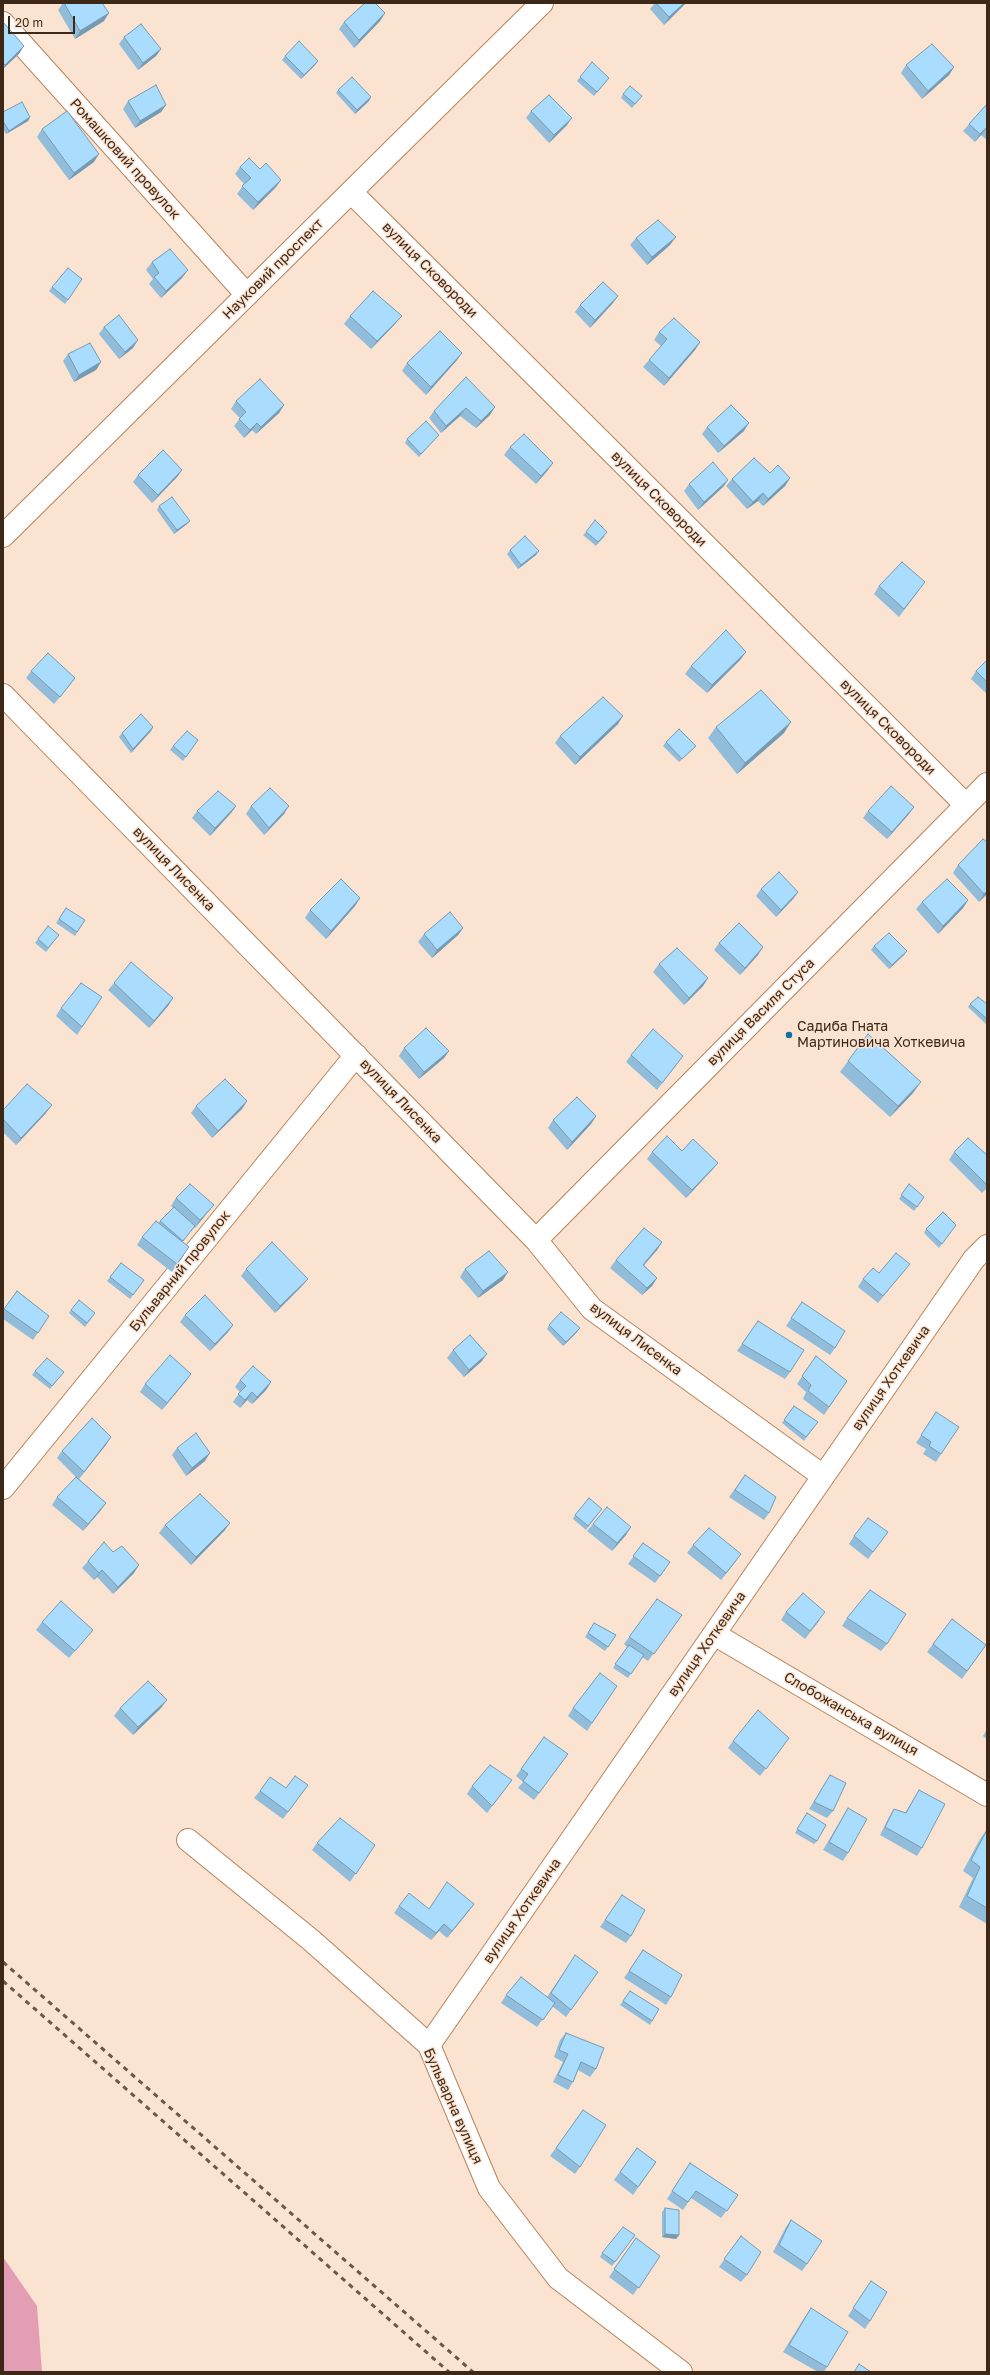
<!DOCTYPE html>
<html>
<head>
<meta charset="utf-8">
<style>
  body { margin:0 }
  #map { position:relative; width:990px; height:2375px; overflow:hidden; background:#fbe3d2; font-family:"Golos Text",sans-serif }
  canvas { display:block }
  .frame { position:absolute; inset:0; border:4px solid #3d2716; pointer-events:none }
  .scale { position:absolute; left:8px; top:16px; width:67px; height:18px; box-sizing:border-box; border:2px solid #3d2716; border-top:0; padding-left:5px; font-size:12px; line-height:14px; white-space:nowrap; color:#3d2716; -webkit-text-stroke:3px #fbe3d2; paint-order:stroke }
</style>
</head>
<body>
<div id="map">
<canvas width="990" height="2375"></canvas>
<div class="frame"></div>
<div class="scale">20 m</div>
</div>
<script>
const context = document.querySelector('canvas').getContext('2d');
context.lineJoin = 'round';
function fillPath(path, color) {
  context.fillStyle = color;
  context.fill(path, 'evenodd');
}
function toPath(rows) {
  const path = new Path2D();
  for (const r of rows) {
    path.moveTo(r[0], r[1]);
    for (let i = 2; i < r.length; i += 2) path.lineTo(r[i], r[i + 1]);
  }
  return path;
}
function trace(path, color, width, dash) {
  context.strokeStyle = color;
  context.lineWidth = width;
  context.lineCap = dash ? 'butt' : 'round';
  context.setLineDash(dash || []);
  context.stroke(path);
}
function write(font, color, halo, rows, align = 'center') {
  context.font = font + ' "Golos Text",sans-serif';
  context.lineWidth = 3;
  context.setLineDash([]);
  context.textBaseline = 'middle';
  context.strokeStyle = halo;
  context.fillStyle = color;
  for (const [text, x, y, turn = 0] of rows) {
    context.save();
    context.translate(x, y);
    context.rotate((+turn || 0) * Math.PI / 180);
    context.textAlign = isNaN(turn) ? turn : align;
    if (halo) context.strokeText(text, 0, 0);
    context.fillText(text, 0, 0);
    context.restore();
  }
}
const green = toPath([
  [3,2257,37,2306,42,2372,3,2372]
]);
const street = toPath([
  [3,23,247,295],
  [351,192,966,805],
  [3,536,542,3],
  [3,695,536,1240,592,1309,823,1476],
  [536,1240,987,784],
  [3,1488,356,1055],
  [714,1634,987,1795],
  [188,1840,311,1940,429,2045,489,2188,558,2278,681,2372],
  [429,2045,974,1259,987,1246]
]);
const rail = toPath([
  [3,1962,473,2372],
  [3,1981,449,2372]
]);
const wall = toPath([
  [63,3,102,3,104,21,75,39,58,10],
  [655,3,686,3,664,25,650,9],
  [385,13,380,21,354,48,339,29,344,22],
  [124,37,161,49,156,56,138,70,119,44],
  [285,56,318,61,315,65,301,79,282,60],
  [906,65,954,67,949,75,922,99,901,73],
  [580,77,607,81,594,96,577,81],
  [338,90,369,101,355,114,336,93],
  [623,94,639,100,632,108,621,98],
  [128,101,166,105,161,112,135,128,123,109],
  [987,104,987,140,981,135,975,142,963,131,969,124],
  [531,111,567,125,549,143,526,118],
  [3,112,30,117,28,121,6,134,3,129],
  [42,129,94,162,69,180,37,137],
  [240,167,260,169,281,180,276,187,253,210,237,194,244,184,235,174],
  [636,238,670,245,647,265,630,245],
  [152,262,182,278,161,298,149,284,153,279,146,270],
  [82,279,65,304,49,291,52,287],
  [613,303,590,328,575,312,580,305],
  [350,316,396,323,371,349,344,324],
  [104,327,133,348,119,359,99,334],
  [659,332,700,342,695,350,664,386,643,367,661,346,654,340],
  [462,353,457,360,426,395,402,371,407,363],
  [68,354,101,362,96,370,74,382,63,361],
  [466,377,490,415,476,428,460,416,441,433,429,418,434,411],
  [236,401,284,405,279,413,256,434,252,430,244,438,234,426,240,418,231,409],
  [707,427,744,431,718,453,702,434],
  [436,438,419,457,405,443,407,439],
  [510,447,548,470,536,484,504,455],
  [182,470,177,477,152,503,133,482,138,475],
  [770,473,790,478,785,486,763,506,758,501,747,509,726,486,732,479],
  [728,480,723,487,698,510,684,491,689,484],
  [159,506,187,524,174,534,157,510],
  [586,532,605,536,596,546,583,535],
  [510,550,536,555,518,569,507,554],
  [879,586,920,589,899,617,874,594],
  [741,659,707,693,685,674,691,666],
  [987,660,987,694,971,679,976,671],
  [31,671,75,678,70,685,54,704,26,678],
  [618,724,575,765,555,743,560,736],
  [716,727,784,733,737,774,708,738],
  [151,731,131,753,119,737,122,733],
  [198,740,183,761,170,750,173,746],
  [666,742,693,749,679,762,663,746],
  [236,806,231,813,210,836,192,818,197,811],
  [251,806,284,814,264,835,246,814],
  [914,807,909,814,887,839,863,818,868,811],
  [958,865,987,894,979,902,953,873],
  [761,889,798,892,793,899,776,917,756,896],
  [360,898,355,906,326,939,305,918,310,910],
  [968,900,963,908,938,934,916,909,922,902],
  [66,908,85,920,75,936,56,923],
  [463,928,458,935,432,958,418,942,424,934],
  [59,935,46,952,35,943,38,939],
  [719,943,758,955,740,975,714,950],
  [874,946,904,955,889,969,871,950],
  [659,964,708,978,703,986,684,1005,653,972],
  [114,983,173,998,168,1006,149,1028,108,990],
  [102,997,77,1035,56,1016,61,1008],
  [970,1004,987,1004,987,1025,968,1007],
  [404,1048,449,1051,444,1058,419,1079,399,1056],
  [631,1055,678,1063,657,1090,626,1062],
  [848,1061,913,1093,890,1117,840,1072],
  [247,1101,242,1109,212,1138,191,1113,196,1106],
  [3,1110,46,1113,16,1145,3,1132],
  [596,1116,591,1124,567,1150,548,1128,553,1120],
  [682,1151,718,1163,712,1170,686,1198,647,1159,652,1152],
  [954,1152,987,1155,987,1188,982,1193,949,1160],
  [909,1184,924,1197,914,1211,899,1199],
  [176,1198,214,1205,208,1212,195,1228,194,1227,182,1242,184,1255,172,1272,137,1245,142,1237,158,1223,173,1208,171,1206],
  [956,1225,939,1248,924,1233,926,1229],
  [662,1242,657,1250,644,1265,657,1278,652,1286,642,1295,610,1268,616,1260],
  [121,1263,144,1280,130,1299,107,1281],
  [246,1269,308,1279,302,1286,275,1313,241,1276],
  [465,1269,503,1280,478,1298,460,1277],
  [904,1271,878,1303,858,1287,863,1279,879,1273],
  [17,1291,49,1316,33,1340,3,1319,3,1311],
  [802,1302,835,1348,830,1355,786,1326],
  [71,1310,95,1313,85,1327,69,1313],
  [185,1315,228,1332,210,1351,180,1322],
  [758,1321,790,1372,785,1379,737,1351],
  [549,1325,577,1332,563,1346,547,1329],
  [453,1350,482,1361,464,1377,447,1358],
  [816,1356,847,1381,824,1415,803,1399,806,1392,797,1384],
  [35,1371,64,1372,50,1389,32,1375],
  [191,1374,162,1410,140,1392,145,1384],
  [240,1380,271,1382,266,1390,252,1404,247,1400,240,1408,233,1402,240,1392,235,1387],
  [794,1406,818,1422,804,1441,782,1423],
  [936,1412,941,1454,936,1462,923,1454,926,1449,916,1443],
  [111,1437,79,1479,106,1503,101,1510,83,1531,52,1505,57,1497,76,1477,57,1458,62,1451],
  [177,1448,205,1461,186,1476,172,1455],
  [745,1475,769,1513,764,1520,729,1497],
  [602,1509,586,1530,573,1519,575,1515],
  [593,1524,626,1535,612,1551,587,1531],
  [165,1525,225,1530,191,1565,159,1533],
  [888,1532,868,1559,849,1544,854,1536],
  [643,1543,665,1570,655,1583,628,1564],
  [693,1545,736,1561,721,1580,687,1553],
  [113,1552,134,1573,113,1594,97,1577,94,1580,82,1568,88,1561],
  [657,1599,682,1615,648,1661,642,1657,628,1678,613,1668,627,1647,624,1644],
  [786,1612,820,1620,805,1639,781,1620],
  [847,1618,887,1644,881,1651,842,1626],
  [42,1622,93,1630,69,1658,36,1630],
  [594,1623,616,1635,605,1651,585,1637],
  [933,1644,986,1645,962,1679,927,1652],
  [617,1686,587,1731,568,1716,573,1708],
  [120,1708,161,1708,133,1735,114,1716],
  [987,1729,987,1739,983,1736],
  [544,1737,568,1754,534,1800,518,1788,523,1782,516,1776],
  [733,1741,784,1745,760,1776,728,1748],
  [830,1775,833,1811,827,1818,809,1809],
  [512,1780,487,1813,467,1794,472,1786],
  [308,1785,283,1819,254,1798,260,1791],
  [919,1790,922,1848,917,1856,880,1835,889,1817,894,1809,905,1813],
  [848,1808,848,1853,843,1861,823,1850,843,1816],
  [807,1813,817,1841,814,1844,795,1833],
  [987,1829,987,1924,959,1907,973,1878,963,1871,980,1839],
  [317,1843,375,1845,350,1882,312,1850],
  [622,1895,631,1936,626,1943,600,1927],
  [474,1904,447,1938,439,1931,431,1940,394,1913,399,1906,429,1909],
  [643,1950,671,1997,666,2005,624,1978],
  [570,1963,598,1972,566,2017,552,2006,537,2027,501,2003,506,1995,547,1997],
  [630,1991,652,2021,650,2025,620,2005],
  [566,2033,596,2069,590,2077,578,2070,573,2082,568,2090,553,2082,563,2062,554,2057,560,2040],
  [583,2110,580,2167,575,2174,550,2156],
  [637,2148,656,2162,633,2195,614,2180],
  [690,2163,738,2195,721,2218,691,2198,683,2210,667,2199],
  [665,2208,679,2235,676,2239,662,2237,662,2212],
  [791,2220,807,2264,802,2271,773,2252,786,2227],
  [635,2235,612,2266,600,2257,602,2253],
  [741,2236,747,2275,741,2282,719,2267],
  [636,2238,660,2256,633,2295,609,2277],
  [871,2281,870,2321,865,2329,848,2316],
  [811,2308,827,2367,824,2372,818,2372,783,2352,806,2315]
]);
const shadedWall = toPath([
  [684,3,686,3,664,25,669,17],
  [109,13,104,21,75,39,80,31],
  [385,13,380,21,354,48,359,40],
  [24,46,19,54,3,69,3,67],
  [161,49,156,56,138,70,143,63],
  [318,61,315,65,301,79,304,75],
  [954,67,949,75,922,99,928,91],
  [371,97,369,101,355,114,357,110],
  [166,105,161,112,135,128,140,121],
  [30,117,28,121,6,134,9,131],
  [572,118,567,125,549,143,554,135],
  [987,127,981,135,975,142,980,134],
  [99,154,94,162,69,180,74,173],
  [281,180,276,187,253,210,258,202],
  [676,237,670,245,647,265,652,257],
  [188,270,182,278,161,298,166,291],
  [618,296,613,303,590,328,595,320],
  [402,316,396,323,371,349,377,341],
  [138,340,133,348,119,359,125,352],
  [700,342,695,350,664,386,669,378],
  [462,353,457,360,426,395,431,387],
  [101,362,96,370,74,382,79,375],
  [284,405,279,413,256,434,261,427],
  [495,407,490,415,476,428,481,421],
  [466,408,460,416,441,433,446,426],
  [257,423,252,430,244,438,250,430],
  [749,423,744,431,718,453,724,446],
  [553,463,548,470,536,484,541,476],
  [182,470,177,477,152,503,158,495],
  [790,478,785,486,763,506,768,499],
  [728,480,723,487,698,510,704,502],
  [763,493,758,501,747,509,753,502],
  [190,521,187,524,174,534,177,530],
  [539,551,536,555,518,569,521,565],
  [746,652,741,659,707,693,712,685],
  [623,716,618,724,575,765,580,757],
  [791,722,784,733,737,774,745,763],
  [153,727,151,731,131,753,133,749],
  [236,806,231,813,210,836,215,828],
  [289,806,284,814,264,835,269,828],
  [914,807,909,814,887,839,892,832],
  [987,891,987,894,979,902,984,894],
  [798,892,793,899,776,917,781,910],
  [360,898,355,906,326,939,331,931],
  [968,900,963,908,938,934,943,926],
  [463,928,458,935,432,958,437,950],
  [763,947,758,955,740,975,745,968],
  [907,951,904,955,889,969,892,965],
  [708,978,703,986,684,1005,689,998],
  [173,998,168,1006,149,1028,154,1021],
  [449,1051,444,1058,419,1079,424,1072],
  [921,1082,913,1093,890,1117,898,1106],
  [247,1101,242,1109,212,1138,218,1131],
  [52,1105,46,1113,16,1145,21,1138],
  [596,1116,591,1124,567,1150,572,1142],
  [718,1163,712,1170,686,1198,692,1190],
  [214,1205,208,1212,195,1228,200,1220],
  [662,1242,657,1250,638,1272,643,1265],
  [508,1272,503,1280,478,1298,483,1291],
  [657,1278,652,1286,642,1295,647,1288],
  [308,1279,302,1286,275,1313,280,1306],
  [233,1325,228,1332,210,1351,215,1344],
  [580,1328,577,1332,563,1346,566,1342],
  [487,1354,482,1361,464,1377,469,1370],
  [191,1374,186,1381,162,1410,167,1403],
  [271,1382,266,1390,252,1404,257,1397],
  [252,1392,247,1400,240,1408,245,1400],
  [111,1437,106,1445,79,1479,84,1472],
  [210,1453,205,1461,186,1476,192,1468],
  [106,1503,101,1510,83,1531,88,1524],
  [230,1523,225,1530,191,1565,196,1557],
  [631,1527,626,1535,612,1551,617,1543],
  [741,1554,736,1561,721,1580,726,1573],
  [139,1565,134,1573,113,1594,118,1587],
  [102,1570,97,1577,94,1580,99,1573],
  [167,1700,161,1708,133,1735,138,1727],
  [474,1904,469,1911,447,1938,452,1931],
  [444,1924,439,1931,431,1940,436,1933],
  [665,2234,679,2235,676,2239,662,2237]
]);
const building = toPath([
  [64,3,102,3,109,13,80,31,64,3],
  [365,3,375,3,385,13,359,40,344,22,365,3],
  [656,3,684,3,669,17,656,3],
  [3,22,24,46,5,65,3,63,3,22],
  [141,24,161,49,143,63,124,37,141,24],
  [299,41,318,61,304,75,285,56,299,41],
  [932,44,954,67,928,91,906,65,932,44],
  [592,62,609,78,597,92,580,77,592,62],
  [352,77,371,97,357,110,338,90,352,77],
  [156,85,166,105,140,121,128,101,156,85],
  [630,86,642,96,635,104,623,94,630,86],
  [549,95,572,118,554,135,531,111,549,95],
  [22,102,30,117,9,131,3,121,3,112,22,102],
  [987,104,987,128,987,127,980,134,969,124,987,104],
  [67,111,99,154,74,173,42,129,67,111],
  [249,158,260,169,266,163,281,180,258,202,242,186,251,178,240,167,249,158],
  [658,220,676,237,652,257,636,238,658,220],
  [170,249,188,270,166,291,154,277,159,273,152,262,170,249],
  [68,268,82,279,68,300,52,287,68,268],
  [603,282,618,296,595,320,580,305,603,282],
  [373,291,402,316,377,341,350,316,373,291],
  [119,315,138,340,125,352,104,327,119,315],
  [674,318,700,342,669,378,649,360,667,339,659,332,674,318],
  [440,331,462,353,431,387,407,363,440,331],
  [90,343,101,362,79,375,68,354,90,343],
  [466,377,495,407,481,421,466,408,446,426,434,411,466,377],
  [260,379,284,405,261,427,257,423,250,430,239,419,246,412,236,401,260,379],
  [731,405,749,423,724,446,707,427,731,405],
  [426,421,439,435,421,454,407,439,426,421],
  [524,434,553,463,541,476,510,447,524,434],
  [163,450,182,470,158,495,138,475,163,450],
  [754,458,770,473,778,465,790,478,768,499,763,493,753,502,732,479,754,458],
  [713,462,728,480,704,502,689,484,713,462],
  [172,497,190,521,177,530,159,506,172,497],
  [595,520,607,532,598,542,586,532,595,520],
  [525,536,539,551,521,565,510,550,525,536],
  [902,562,925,582,904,609,879,586,902,562],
  [726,630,746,652,712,685,691,666,726,630],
  [48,653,75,678,60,697,31,671,48,653],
  [987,660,987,682,976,671,987,660],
  [761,690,791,722,745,763,716,727,761,690],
  [603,697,623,716,580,757,560,736,603,697],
  [141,714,153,727,133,749,122,733,141,714],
  [679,729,696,746,682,759,666,742,679,729],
  [187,731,198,740,186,757,173,746,187,731],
  [891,786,914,807,892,832,868,811,891,786],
  [270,788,289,806,269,828,251,806,270,788],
  [218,791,236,806,215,828,197,811,218,791],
  [983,839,987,842,987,891,984,894,958,865,983,839],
  [779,872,798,892,781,910,761,889,779,872],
  [341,879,360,898,331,931,310,910,341,879],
  [947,879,968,900,943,926,922,902,947,879],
  [66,908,85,920,77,932,59,919,66,908],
  [450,912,463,928,437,950,424,934,450,912],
  [739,923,763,947,745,968,719,943,739,923],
  [48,926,59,935,48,948,38,939,48,926],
  [889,933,907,951,892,965,874,946,889,933],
  [677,948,708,978,689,998,659,964,677,948],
  [131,962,173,998,154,1021,114,983,131,962],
  [81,983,102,997,82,1027,61,1008,81,983],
  [978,997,987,1004,987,1019,970,1004,978,997],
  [426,1028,449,1051,424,1072,404,1048,426,1028],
  [653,1029,683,1056,662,1083,631,1055,653,1029],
  [868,1034,921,1082,898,1106,848,1061,868,1034],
  [225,1079,247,1101,218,1131,196,1106,225,1079],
  [27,1084,52,1105,21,1138,3,1119,3,1110,27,1084],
  [577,1097,596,1116,572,1142,553,1120,577,1097],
  [667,1136,682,1151,693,1139,718,1163,692,1190,652,1152,667,1136],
  [968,1138,987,1155,987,1185,954,1152,968,1138],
  [190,1184,214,1205,200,1220,176,1198,190,1184],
  [909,1184,924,1197,917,1207,901,1195,909,1184],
  [174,1207,195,1226,183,1241,160,1221,174,1207],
  [943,1212,956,1225,942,1244,926,1229,943,1212],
  [156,1221,189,1247,177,1264,142,1237,156,1221],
  [644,1228,662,1242,643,1265,657,1278,647,1288,616,1260,644,1228],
  [272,1242,308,1279,280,1306,246,1269,272,1242],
  [489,1251,508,1272,483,1291,465,1269,489,1251],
  [896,1253,910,1264,883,1296,863,1279,873,1268,879,1273,896,1253],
  [121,1263,144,1280,133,1295,110,1277,121,1263],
  [17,1291,49,1316,38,1333,4,1309,17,1291],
  [205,1295,233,1325,215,1344,185,1315,205,1295],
  [79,1300,95,1313,87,1323,71,1310,79,1300],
  [802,1302,845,1331,835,1348,791,1318,802,1302],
  [561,1312,580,1328,566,1342,549,1325,561,1312],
  [758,1321,804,1350,790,1372,742,1344,758,1321],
  [470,1335,487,1354,469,1370,453,1350,470,1335],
  [170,1355,191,1374,167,1403,145,1384,170,1355],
  [816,1356,847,1381,829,1407,808,1391,811,1385,802,1376,816,1356],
  [47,1358,64,1372,52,1386,35,1371,47,1358],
  [253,1366,271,1382,257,1397,252,1392,245,1400,238,1394,246,1386,240,1380,253,1366],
  [794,1406,818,1422,806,1437,784,1420,794,1406],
  [936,1412,959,1427,941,1454,929,1446,931,1442,921,1435,936,1412],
  [92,1418,111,1437,84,1472,62,1451,92,1418],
  [196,1433,210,1453,192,1468,177,1448,196,1433],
  [745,1475,776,1497,769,1513,735,1490,745,1475],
  [76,1477,106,1503,88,1524,57,1497,76,1477],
  [200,1494,230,1523,196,1557,165,1525,200,1494],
  [589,1498,602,1509,588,1526,575,1515,589,1498],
  [607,1507,631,1527,617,1543,593,1524,607,1507],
  [868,1518,888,1532,873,1552,854,1536,868,1518],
  [709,1528,741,1554,726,1573,693,1545,709,1528],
  [104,1542,113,1552,122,1546,139,1565,118,1587,102,1570,99,1573,88,1561,104,1542],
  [643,1543,670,1562,660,1576,633,1556,643,1543],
  [870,1590,906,1614,887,1644,847,1618,870,1590],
  [803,1593,825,1612,810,1631,786,1612,803,1593],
  [657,1599,682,1615,654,1654,629,1637,657,1599],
  [61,1601,93,1630,75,1651,42,1622,61,1601],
  [952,1619,986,1645,967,1671,933,1644,952,1619],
  [594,1623,616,1635,608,1647,588,1633,594,1623],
  [629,1645,644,1655,631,1674,615,1664,629,1645],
  [600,1673,617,1686,592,1723,573,1708,600,1673],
  [148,1681,167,1700,138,1727,120,1708,148,1681],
  [758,1710,789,1738,766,1769,733,1741,758,1710],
  [544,1737,568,1754,539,1793,523,1781,528,1774,521,1769,544,1737],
  [490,1765,512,1780,492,1806,472,1786,490,1765],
  [830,1775,846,1783,833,1811,814,1802,830,1775],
  [295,1776,308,1785,288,1812,260,1791,270,1777,286,1788,295,1776],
  [919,1790,945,1804,922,1848,885,1827,894,1809,906,1813,919,1790],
  [848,1808,867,1819,848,1853,829,1842,848,1808],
  [807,1813,826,1825,817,1841,797,1829,807,1813],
  [340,1818,375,1845,356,1874,317,1843,340,1818],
  [987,1830,987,1908,967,1896,980,1867,971,1860,987,1830],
  [447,1882,474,1904,452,1931,444,1924,436,1933,399,1906,409,1893,429,1909,447,1882],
  [622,1895,645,1910,631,1936,605,1920,622,1895],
  [643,1950,682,1975,671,1997,629,1971,643,1950],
  [575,1955,598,1972,571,2010,551,1993,575,1955],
  [521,1977,555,2003,543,2020,506,1995,521,1977],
  [630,1991,659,2009,652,2021,623,2001,630,1991],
  [566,2033,604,2048,596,2069,581,2062,573,2082,558,2075,568,2054,559,2050,566,2033],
  [583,2110,606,2125,580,2167,556,2148,583,2110],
  [637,2148,656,2162,638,2187,620,2172,637,2148],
  [690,2163,738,2195,727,2211,696,2191,688,2202,672,2191,690,2163],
  [665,2208,679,2210,679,2235,665,2234,665,2208],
  [791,2220,822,2241,807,2264,779,2245,791,2220],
  [623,2227,635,2235,615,2262,602,2253,623,2227],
  [741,2236,761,2252,747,2275,724,2259,741,2236],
  [636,2238,660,2256,639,2288,614,2269,636,2238],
  [871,2281,887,2292,870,2321,853,2308,871,2281],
  [811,2308,848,2332,827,2367,789,2345,811,2308],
  [859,2364,871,2372,854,2372,859,2364]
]);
const markers = [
  [789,1035,4,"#10709e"]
];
const streetNames = [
  ["Ромашковий провулок",125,159,48],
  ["Науковий проспект",273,269,-45],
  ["вулиця Сковороди",430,270,45],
  ["вулиця Сковороди",659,499,45],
  ["вулиця Сковороди",888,727,45],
  ["вулиця Лисенка",174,869,46],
  ["вулиця Василя Стуса",761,1012,-45],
  ["вулиця Лисенка",401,1101,46],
  ["Бульварний провулок",180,1271,-51],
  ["вулиця Лисенка",636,1339,37],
  ["вулиця Хоткевича",891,1378,-55],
  ["вулиця Хоткевича",707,1644,-55],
  ["Слобожанська вулиця",851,1714,30],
  ["вулиця Хоткевича",522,1911,-55],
  ["Бульварна вулиця",453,2106,66]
];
const poiNames = [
  ["Садиба Гната",797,1027],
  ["Мартиновича Хоткевича",797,1043]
];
fillPath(green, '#e39db5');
trace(street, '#b98259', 24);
trace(street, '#fff', 22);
trace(rail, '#6c5645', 3, [5, 5]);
fillPath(wall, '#91bdda');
fillPath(shadedWall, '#769ab1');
fillPath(building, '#a9dcfd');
trace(building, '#769ab1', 1);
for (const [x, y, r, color] of markers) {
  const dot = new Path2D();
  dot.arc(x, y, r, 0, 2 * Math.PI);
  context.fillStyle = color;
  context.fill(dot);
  trace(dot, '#fbe3d2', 1.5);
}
write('14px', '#3d2716', '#fbe3d2', streetNames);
write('14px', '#3d2716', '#fbe3d2', poiNames, 'left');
</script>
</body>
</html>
